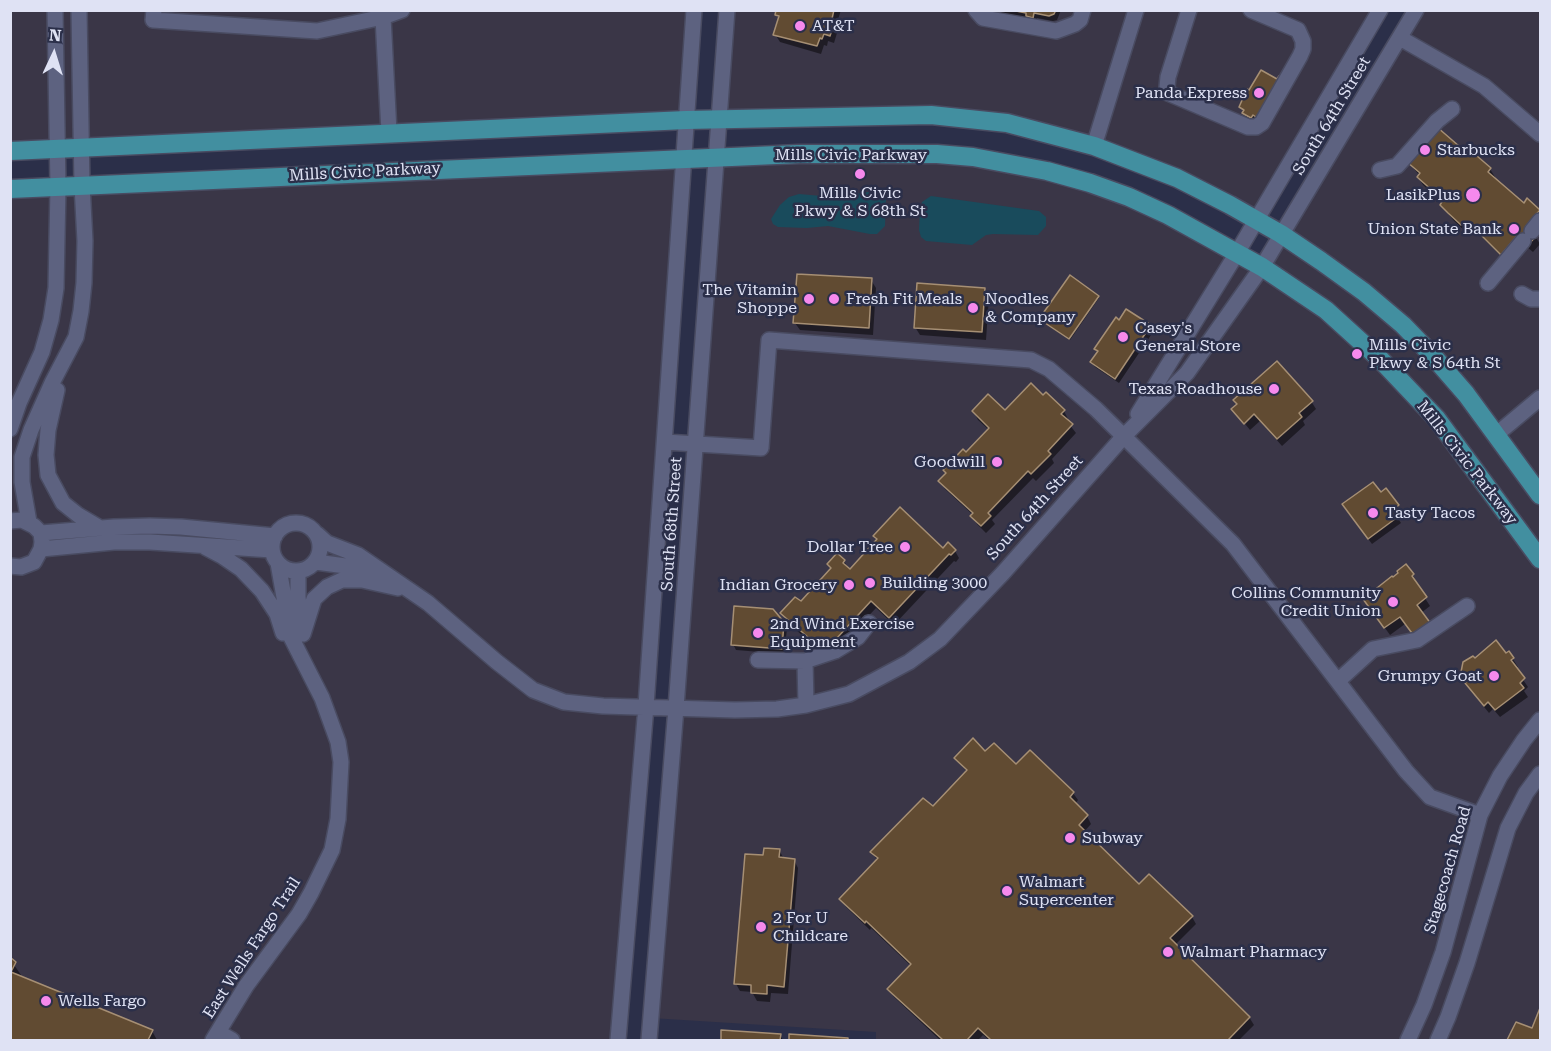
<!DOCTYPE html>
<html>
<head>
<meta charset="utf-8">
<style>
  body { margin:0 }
  #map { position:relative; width:1551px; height:1051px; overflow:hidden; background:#2b2f49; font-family:"Roboto Serif",serif }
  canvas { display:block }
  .frame { position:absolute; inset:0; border:12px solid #dfe2f4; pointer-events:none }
  .north { position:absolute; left:24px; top:24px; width:60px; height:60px; -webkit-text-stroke:4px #2b2f49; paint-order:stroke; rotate:4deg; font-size:16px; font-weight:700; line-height:24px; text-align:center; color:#dfe2f4 }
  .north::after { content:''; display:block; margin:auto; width:21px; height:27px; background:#dfe2f4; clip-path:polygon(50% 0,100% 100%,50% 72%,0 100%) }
</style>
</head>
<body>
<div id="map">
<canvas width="1551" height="1051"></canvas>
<div class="frame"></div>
<div class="north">N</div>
</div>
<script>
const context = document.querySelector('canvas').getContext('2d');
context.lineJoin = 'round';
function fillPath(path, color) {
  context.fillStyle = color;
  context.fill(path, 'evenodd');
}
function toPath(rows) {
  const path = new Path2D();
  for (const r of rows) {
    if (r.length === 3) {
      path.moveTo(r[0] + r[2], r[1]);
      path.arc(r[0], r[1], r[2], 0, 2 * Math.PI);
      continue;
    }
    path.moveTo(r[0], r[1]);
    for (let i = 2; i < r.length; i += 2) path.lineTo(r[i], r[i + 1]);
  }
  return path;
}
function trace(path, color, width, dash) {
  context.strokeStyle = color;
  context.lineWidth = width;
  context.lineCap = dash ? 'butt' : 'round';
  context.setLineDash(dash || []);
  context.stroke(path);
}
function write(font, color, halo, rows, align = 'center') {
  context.font = font + ' "Roboto Serif",serif';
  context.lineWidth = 5;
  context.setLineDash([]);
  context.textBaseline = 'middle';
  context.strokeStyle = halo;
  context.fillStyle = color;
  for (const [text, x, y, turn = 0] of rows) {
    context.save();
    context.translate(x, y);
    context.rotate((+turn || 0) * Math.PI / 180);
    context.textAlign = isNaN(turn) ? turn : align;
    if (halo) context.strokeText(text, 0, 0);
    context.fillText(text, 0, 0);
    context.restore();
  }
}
const commercial = toPath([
  [10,11,694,11,686,120,11,151],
  [727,11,1380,11,1256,220,1230,205,1007,123,720,119],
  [1416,11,1540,11,1540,1040,876,1040,876,1032,651,1018,718,157,901,153,1090,183,1262,267],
  [685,158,618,1040,11,1040,10,189]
]);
const water = toPath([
  [875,191,886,198,885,226,877,234,870,234,828,226,807,228,778,227,773,224,771,219,780,205,789,197,799,194,833,197],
  [931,196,1039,211,1046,217,1046,226,1038,235,993,234,986,235,972,245,926,241,921,237,919,230,920,209,922,202]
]);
const shadow = toPath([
  [778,10,841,10,835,29,837,33,834,43,828,41,827,46,824,45,821,54,780,42,775,34,780,20,777,15],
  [991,10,1061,10,1057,20,1053,21,1037,18,1036,23,1030,22,1028,18,1003,14,1002,17,994,16],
  [1277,81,1254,123,1247,119,1241,107],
  [1470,152,1490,169,1495,177,1493,179,1524,205,1539,211,1540,222,1535,236,1540,244,1533,252,1522,243,1506,261,1479,234,1478,236,1469,229,1466,232,1454,221,1441,205,1443,203,1423,185,1418,177,1420,176,1408,162,1467,155],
  [1070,277,1099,298,1070,340,1042,320],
  [871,280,876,288,873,335,800,330,795,323],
  [984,289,989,297,986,340,920,335,915,327],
  [1127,311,1150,327,1153,332,1119,383,1095,367,1092,362,1098,353,1096,349],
  [1043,397,1064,411,1068,419,1066,420,1076,433,1052,459,1054,463,1036,481,1033,478,992,520,995,524,986,533,977,524,973,515,945,489,940,481,989,430,978,420,974,412,1005,412],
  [1311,401,1316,409,1303,421,1305,425,1282,446,1260,421,1250,430,1233,409],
  [1386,491,1401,512,1396,515,1401,523,1372,544,1347,510],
  [875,536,943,550,955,551,959,558,956,562,954,561,894,625,876,608,841,645,822,653,786,621,782,614,801,604,844,561,850,571,878,540],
  [1413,575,1417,583,1416,584,1430,606,1421,613,1437,636,1422,647,1405,624,1390,635,1370,607],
  [783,623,787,629,784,654,736,650,733,644],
  [1509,653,1518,667,1515,668,1528,687,1524,691,1528,697,1500,717,1493,709,1489,713,1471,691,1463,672],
  [985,753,1073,793,1078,800,1075,804,1087,816,1091,824,1084,832,1139,886,1192,917,1196,924,1175,945,1249,1017,1254,1025,1239,1040,989,1040,983,1035,978,1040,940,1040,894,997,889,989,911,966,871,928,870,930,846,907,841,899,877,860,872,852,933,808,967,772,956,758],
  [779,850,784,859,794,860,798,868,788,994,771,993,770,1002,757,1001,752,992,740,991,736,984],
  [10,959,21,975,21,977,152,1031,157,1040,10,1040],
  [1540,1012,1540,1040,1509,1040,1516,1023,1533,1030],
  [723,1032,780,1035,783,1040,722,1040],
  [790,1036,847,1039,848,1040,790,1040]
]);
const building = toPath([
  [776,10,834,10,831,23,834,23,830,36,824,34,822,39,820,38,817,46,773,35,779,16,775,15,776,10],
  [1011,10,1056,10,1054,14,1049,16,1034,13,1033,18,1026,16,1026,13,1011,10],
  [1261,70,1277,79,1279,76,1283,79,1259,119,1253,115,1251,118,1242,113,1244,110,1239,107,1247,89,1249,90,1261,70],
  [1437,127,1467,153,1470,150,1491,168,1488,172,1524,203,1527,198,1540,210,1526,226,1537,235,1528,245,1517,236,1501,255,1474,228,1473,229,1464,222,1461,225,1448,213,1440,205,1443,200,1417,177,1420,173,1407,162,1437,127],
  [797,274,872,278,869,328,793,323,797,274],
  [1070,275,1099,296,1069,339,1039,319,1070,275],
  [917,283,985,288,982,332,914,328,917,283],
  [1126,309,1151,325,1115,379,1090,362,1098,351,1094,349,1116,317,1119,320,1126,309],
  [1277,361,1313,401,1299,413,1302,417,1277,439,1254,414,1244,424,1231,409,1237,404,1233,400,1277,361],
  [1031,383,1043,395,1046,392,1065,410,1061,414,1073,424,1048,451,1051,454,1031,474,1028,471,988,513,991,516,981,526,970,516,973,513,938,481,946,473,943,470,963,449,966,452,989,428,972,411,988,394,1005,410,1031,383],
  [1373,482,1381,492,1386,488,1399,505,1394,509,1399,516,1368,539,1342,504,1373,482],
  [900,507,943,548,948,542,956,550,951,555,949,554,889,618,871,601,837,638,817,645,780,613,795,597,801,601,831,568,827,564,837,553,845,560,843,563,850,569,877,539,873,536,900,507],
  [1406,564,1414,574,1412,576,1427,597,1417,605,1434,628,1417,640,1400,617,1384,628,1363,599,1392,576,1393,577,1398,573,1397,571,1406,564],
  [734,606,773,609,784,622,782,649,731,645,734,606],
  [1496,640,1506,653,1509,651,1514,658,1511,660,1525,678,1520,683,1524,688,1495,710,1488,702,1484,706,1465,683,1469,679,1461,672,1463,662,1473,656,1475,658,1496,640],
  [973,738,985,751,994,743,1016,764,1030,750,1074,792,1070,797,1088,815,1079,825,1139,884,1149,874,1193,916,1170,938,1250,1017,1228,1040,991,1040,978,1028,967,1040,943,1040,887,989,911,964,866,921,865,923,839,899,878,858,870,852,923,798,933,806,967,770,954,758,973,738],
  [764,848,780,849,779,857,795,859,784,987,767,985,767,994,751,993,751,985,734,984,745,854,763,855,764,848],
  [10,957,16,962,11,972,153,1030,148,1040,10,1040,10,957],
  [1540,1008,1540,1040,1507,1040,1516,1022,1532,1028,1540,1008],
  [721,1030,781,1034,780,1040,721,1040,721,1030],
  [789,1034,848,1038,848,1040,789,1040,789,1034]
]);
const minor = toPath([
  [154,10,153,20,317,31,383,17,402,10],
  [976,10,983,18,1056,31,1075,24,1080,20,1083,10],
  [1189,10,1168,77,1167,87,1168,93,1248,127,1256,127,1262,123,1300,56,1303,49,1303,41,1298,30,1251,10],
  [383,17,389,132],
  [1400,38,1484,86,1540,134],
  [1094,146,1136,10],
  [1380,170,1397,166,1437,121,1452,109],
  [1532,231,1540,221],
  [1488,283,1523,241],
  [1522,294,1531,299,1540,299],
  [57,390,48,430,46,455,48,475,63,503,78,515,100,528],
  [1138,414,1237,253,1380,10],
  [10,429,19,403,42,352,51,320,56,288,58,187,55,10],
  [1497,434,1540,398],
  [665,442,761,448,769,340,1031,360,1049,369,1096,409,1233,544,1406,771,1430,797,1480,815],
  [10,521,22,520,34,526,41,533,42,542,41,549,34,562,21,567,10,566],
  [29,522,22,482,22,457,31,430,52,383,76,337,81,311,84,283,85,241,82,185,79,10],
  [296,547,24],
  [41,533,114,527,150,526,181,527,275,536],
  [317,534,327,543,358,555,428,603,497,662,533,690,564,702,603,706,735,710,777,709,806,705,849,694,909,662,940,639,1003,573,1124,436,1187,373,1262,267,1416,10],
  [205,547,222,556,241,569,262,591,277,614,283,633],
  [41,549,114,542,150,542,272,550],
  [316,562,353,567,376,577],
  [298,572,298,597,302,628],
  [303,634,314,599,327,587,342,580,362,580,398,588],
  [758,660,805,661],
  [1338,681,1373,649,1417,640,1467,606],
  [806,705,805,661,835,651,858,637,869,623],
  [218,1032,232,1040],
  [213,1040,246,986,299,914,311,893,332,850,338,819,341,762,338,742,322,698,291,637,278,563],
  [618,1040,646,706,694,10],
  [649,1040,676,708,727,10],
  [1408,1040,1424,1005,1443,952,1480,815,1500,776,1524,740,1540,720],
  [1438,1040,1448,1017,1467,963,1508,828,1526,793,1540,774]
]);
const major = toPath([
  [10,151,686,120,931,115,1007,123,1094,146,1177,178,1230,205,1281,234,1321,261,1364,292,1403,325,1433,356,1466,394,1540,495],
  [10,189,799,154,937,154,973,157,1047,171,1090,183,1129,197,1168,215,1262,267,1326,310,1381,360,1437,419,1540,559]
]);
const markers = [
  [800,26,6,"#f689ed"],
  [1259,93,6,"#f689ed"],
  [1425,150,6,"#f689ed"],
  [860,174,6,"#f689ed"],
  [1473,195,8,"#f689ed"],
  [1514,229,6,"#f689ed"],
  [809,299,6,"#f689ed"],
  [834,299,6,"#f689ed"],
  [973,308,6,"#f689ed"],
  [1123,337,6,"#f689ed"],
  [1357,354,6,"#f689ed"],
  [1274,389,6,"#f689ed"],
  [997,462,6,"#f689ed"],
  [1373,513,6,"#f689ed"],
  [905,547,6,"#f689ed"],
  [870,583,6,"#f689ed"],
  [849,585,6,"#f689ed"],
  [1393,602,6,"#f689ed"],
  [758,633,6,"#f689ed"],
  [1494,676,6,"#f689ed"],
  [1070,838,6,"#f689ed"],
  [1007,891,6,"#f689ed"],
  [761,927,6,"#f689ed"],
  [1168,952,6,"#f689ed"],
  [46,1001,6,"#f689ed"]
];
const poiNames = [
  ["AT&T",812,26],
  ["Panda Express",1247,93,"right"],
  ["Starbucks",1437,150],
  ["Mills Civic",860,193,"center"],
  ["Pkwy & S 68th St",860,211,"center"],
  ["LasikPlus",1460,195,"right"],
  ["Union State Bank",1502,229,"right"],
  ["The Vitamin",797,290,"right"],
  ["Shoppe",797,308,"right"],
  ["Fresh Fit Meals",846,299],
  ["Noodles",985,299],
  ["& Company",985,317],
  ["Casey's",1135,328],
  ["General Store",1135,346],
  ["Mills Civic",1369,345],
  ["Pkwy & S 64th St",1369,363],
  ["Texas Roadhouse",1262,389,"right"],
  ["Goodwill",985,462,"right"],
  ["Tasty Tacos",1385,513],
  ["Dollar Tree",893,547,"right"],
  ["Building 3000",882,583],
  ["Indian Grocery",837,585,"right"],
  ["Collins Community",1381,593,"right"],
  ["Credit Union",1381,611,"right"],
  ["2nd Wind Exercise",770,624],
  ["Equipment",770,642],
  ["Grumpy Goat",1482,676,"right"],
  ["Subway",1082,838],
  ["Walmart",1019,882],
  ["Supercenter",1019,900],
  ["2 For U",773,918],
  ["Childcare",773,936],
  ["Walmart Pharmacy",1180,952],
  ["Wells Fargo",58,1001]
];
const streetNames = [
  ["South 64th Street",1332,116,-59],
  ["Mills Civic Parkway",851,155],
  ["Mills Civic Parkway",365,172,-3],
  ["Mills Civic Parkway",1467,463,52],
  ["South 64th Street",1035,508,-48],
  ["South 68th Street",672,524,-86],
  ["Stagecoach Road",1448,870,-74],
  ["East Wells Fargo Trail",252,948,-57]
];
fillPath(commercial, '#3a3647');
fillPath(water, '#194b5c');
fillPath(shadow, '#0007');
fillPath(building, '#614b32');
trace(building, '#a68f74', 1.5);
trace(minor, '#494b61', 18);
trace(major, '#494b61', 21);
trace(minor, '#5d6280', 15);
trace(major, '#428fa0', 18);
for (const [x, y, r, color] of markers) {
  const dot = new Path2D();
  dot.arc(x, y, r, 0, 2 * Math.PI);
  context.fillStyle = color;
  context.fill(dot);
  trace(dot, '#2b2f49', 2);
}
write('16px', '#dfe2f4', '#2b2f49', poiNames, 'left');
write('16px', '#dfe2f4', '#2b2f49', streetNames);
</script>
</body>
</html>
